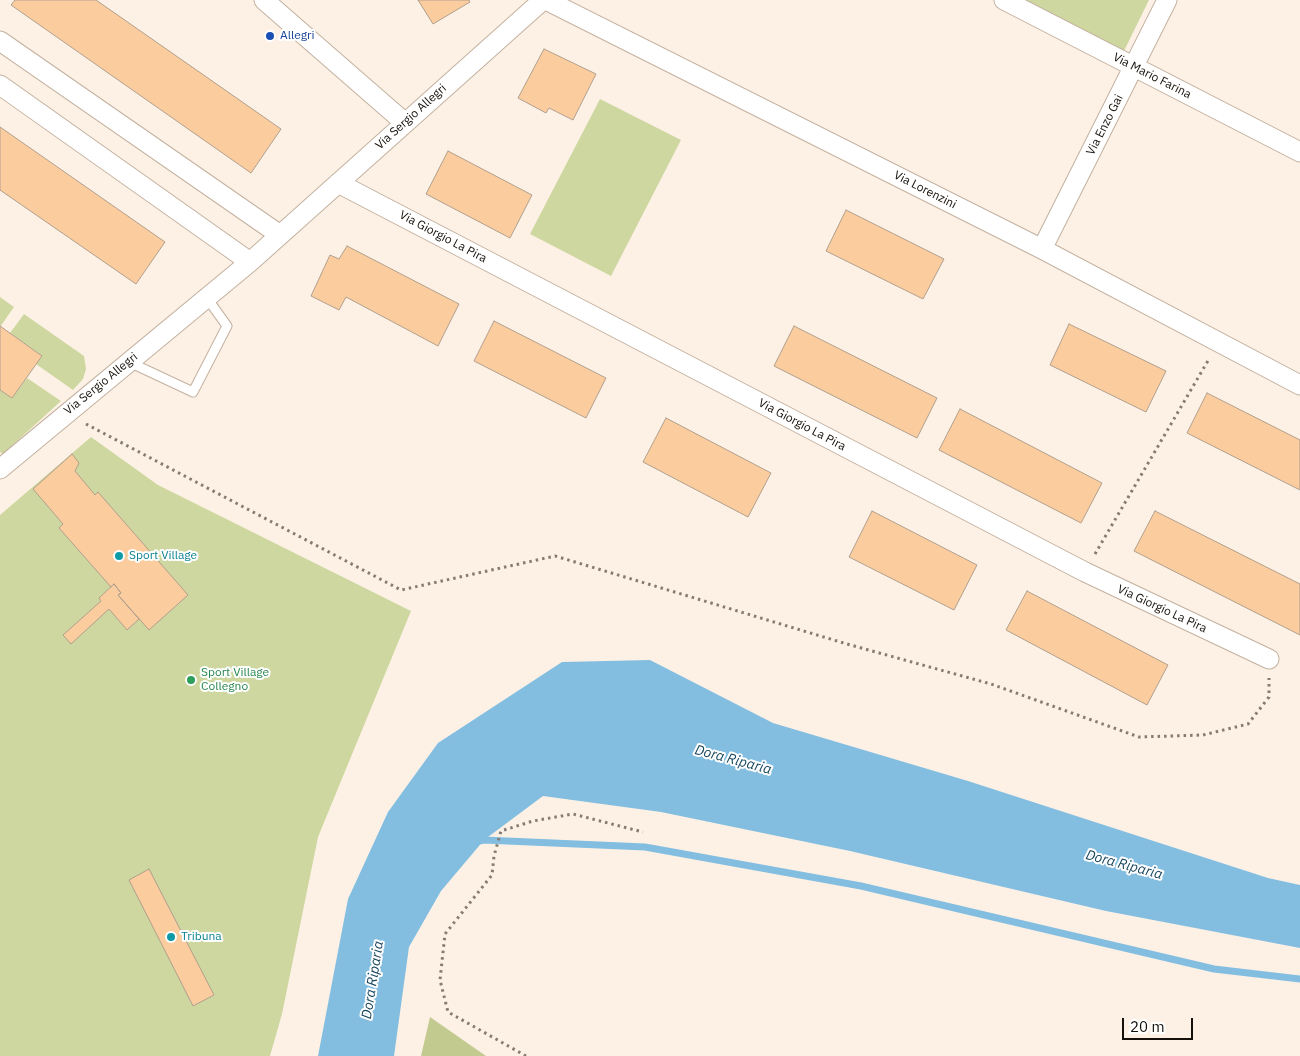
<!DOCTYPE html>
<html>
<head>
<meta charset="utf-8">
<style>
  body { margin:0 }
  #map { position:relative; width:1300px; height:1056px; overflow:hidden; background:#fdf1e6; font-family:"IBM Plex Sans",sans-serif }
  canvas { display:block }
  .scale { position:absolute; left:1122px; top:1018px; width:71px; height:22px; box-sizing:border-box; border:2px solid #16100a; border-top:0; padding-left:6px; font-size:15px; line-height:18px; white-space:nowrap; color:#16100a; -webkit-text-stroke:4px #fff; paint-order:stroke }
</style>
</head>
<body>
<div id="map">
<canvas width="1300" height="1056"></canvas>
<div class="scale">20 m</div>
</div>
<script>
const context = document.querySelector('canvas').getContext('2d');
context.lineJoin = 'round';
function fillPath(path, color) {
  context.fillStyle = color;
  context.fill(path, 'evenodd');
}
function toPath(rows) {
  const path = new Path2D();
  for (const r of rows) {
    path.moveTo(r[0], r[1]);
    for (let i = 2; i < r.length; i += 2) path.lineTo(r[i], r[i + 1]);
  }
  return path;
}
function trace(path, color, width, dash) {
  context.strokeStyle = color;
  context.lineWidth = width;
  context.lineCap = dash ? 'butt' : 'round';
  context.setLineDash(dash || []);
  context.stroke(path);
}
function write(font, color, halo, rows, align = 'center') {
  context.font = font + ' "IBM Plex Sans",sans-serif';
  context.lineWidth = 4;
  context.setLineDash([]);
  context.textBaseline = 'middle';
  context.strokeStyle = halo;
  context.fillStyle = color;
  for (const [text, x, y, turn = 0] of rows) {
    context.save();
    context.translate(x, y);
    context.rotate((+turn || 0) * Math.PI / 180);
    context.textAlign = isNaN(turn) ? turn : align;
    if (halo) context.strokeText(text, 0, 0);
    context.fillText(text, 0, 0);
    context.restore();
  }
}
const green = toPath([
  [1022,0,1149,0,1124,51],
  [600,99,681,140,611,276,530,234],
  [0,297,14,307,0,327],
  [24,314,84,356,86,369,83,379,73,390,36,364,42,356,10,333],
  [27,378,61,401,3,454,0,452,0,390,12,398],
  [91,437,158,485,411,611,318,837,282,1014,270,1056,0,1056,0,515]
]);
const forest = toPath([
  [430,1017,486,1056,421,1056]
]);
const water = toPath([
  [650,660,773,723,968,781,1268,878,1300,885,1300,948,1106,911,850,851,661,812,543,796,484,840,441,891,409,947,394,1056,318,1056,348,899,388,812,438,743,562,662]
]);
const stream = toPath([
  [475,842,484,840,645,847,861,886,1214,969,1300,979]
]);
const building = toPath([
  [15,0,96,0,281,129,251,173,11,5,15,0],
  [418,0,469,0,470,2,433,24,418,0],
  [544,49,596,74,573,120,549,108,546,113,518,98,544,49],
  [0,127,165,242,136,284,0,190,0,127],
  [448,151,532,195,510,238,426,194,448,151],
  [846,210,944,259,923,299,826,251,846,210],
  [347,246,459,304,438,346,346,297,339,310,311,296,330,255,339,259,347,246],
  [494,321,606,378,586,418,474,361,494,321],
  [1069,324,1166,371,1146,412,1050,365,1069,324],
  [0,326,42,356,12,398,0,390,0,326],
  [794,326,937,398,917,438,774,366,794,326],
  [1207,393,1300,440,1300,490,1187,433,1207,393],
  [960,409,1102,483,1081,523,939,450,960,409],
  [666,418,771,473,748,517,643,462,666,418],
  [72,454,79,463,75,471,95,495,98,492,188,595,149,630,118,595,121,593,114,584,111,587,59,528,63,524,33,489,72,454],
  [872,511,977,565,954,610,849,557,872,511],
  [1155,511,1300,584,1300,635,1134,551,1155,511],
  [114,584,121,593,118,595,139,619,127,630,109,609,71,644,63,635,101,601,99,598,114,584],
  [1027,591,1168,665,1147,705,1006,630,1027,591],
  [149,869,214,995,193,1006,129,880,149,869]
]);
const path = toPath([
  [86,424,401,590,555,556,847,644,991,684,1139,737,1203,735,1248,724,1269,697,1269,678],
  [1095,554,1209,359],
  [526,1056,448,1012,440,980,445,934,492,875,494,856,501,831,533,821,573,814,643,832]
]);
const lane = toPath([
  [129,362,193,392,227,326,207,298]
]);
const street = toPath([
  [264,0,404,122],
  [546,0,1042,249,1300,385],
  [1004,0,1300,152],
  [0,41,280,235],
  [0,85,250,262],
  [338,183,1085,572,1269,659],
  [1042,249,1167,0],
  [0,469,250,262,543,0]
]);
const markers = [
  [270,36,5,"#1a4fb4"],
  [119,556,5,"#0f9aa8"],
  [191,680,5,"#2e9e5b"],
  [171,937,5,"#0f9aa8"]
];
const transitNames = [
  ["Allegri",280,36]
];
const streetNames = [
  ["Via Mario Farina",1152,76,27],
  ["Via Sergio Allegri",411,117,-42],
  ["Via Enzo Gai",1105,125,-63],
  ["Via Lorenzini",925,190,27],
  ["Via Giorgio La Pira",443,237,28],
  ["Via Sergio Allegri",101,384,-39],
  ["Via Giorgio La Pira",802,425,28],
  ["Via Giorgio La Pira",1162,609,25]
];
const cultureNames = [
  ["Sport Village",129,556],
  ["Tribuna",181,937]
];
const leisureNames = [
  ["Sport Village",201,673],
  ["Collegno",201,687]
];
const waterNames = [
  ["Dora Riparia",733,760,15],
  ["Dora Riparia",1124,865,15],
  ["Dora Riparia",373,980,-81]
];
fillPath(green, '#cfd7a0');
fillPath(forest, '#c2ca8f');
fillPath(water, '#83bee1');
trace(stream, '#83bee1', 7);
fillPath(building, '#facc9e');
trace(building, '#b19f8d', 1);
trace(lane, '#c3b19f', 11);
trace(street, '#c3b19f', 21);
trace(path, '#847b73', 3, [2.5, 4]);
trace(lane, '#fff', 9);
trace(street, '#fff', 19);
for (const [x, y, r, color] of markers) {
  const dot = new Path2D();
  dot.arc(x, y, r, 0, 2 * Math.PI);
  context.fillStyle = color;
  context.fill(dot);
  trace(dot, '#fff', 2);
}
write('12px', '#164399', '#fff', transitNames, 'left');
write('12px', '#16100a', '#fff', streetNames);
write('12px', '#0d838f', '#fff', cultureNames, 'left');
write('12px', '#27864d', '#fff', leisureNames, 'left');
write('italic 14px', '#16455d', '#fff', waterNames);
</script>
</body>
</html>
